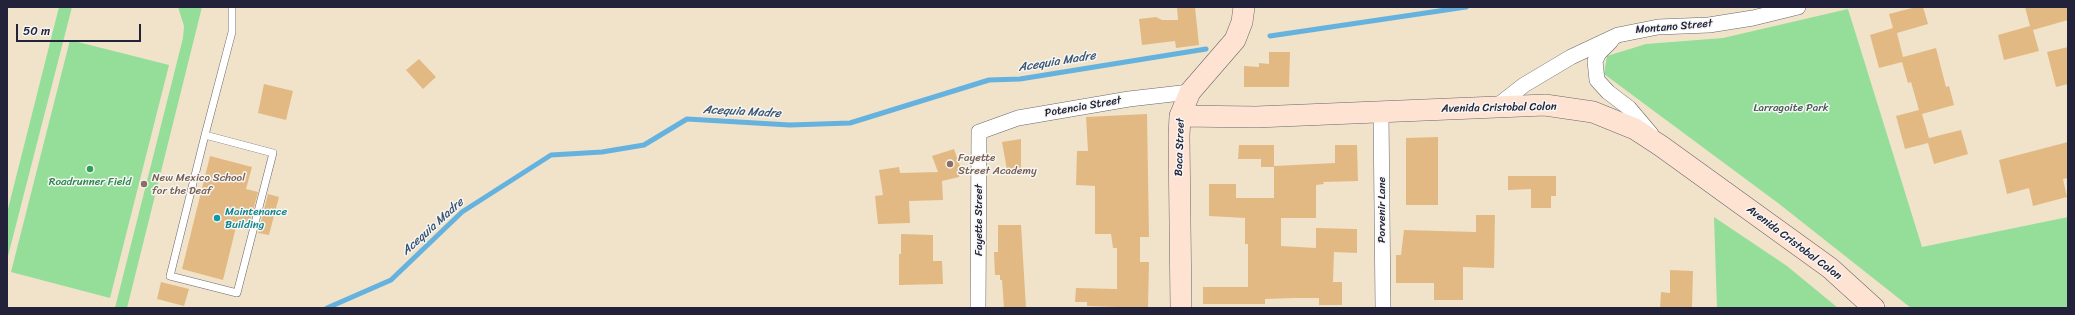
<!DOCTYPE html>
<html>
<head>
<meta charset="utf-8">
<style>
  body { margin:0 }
  #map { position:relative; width:2075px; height:315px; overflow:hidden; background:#f0e3c9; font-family:Sriracha,sans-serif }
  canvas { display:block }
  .frame { position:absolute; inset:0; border:8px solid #22223b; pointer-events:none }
  .scale { position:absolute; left:16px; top:24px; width:125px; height:18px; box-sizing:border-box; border:2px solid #22223b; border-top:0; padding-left:5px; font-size:12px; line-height:14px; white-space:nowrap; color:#22223b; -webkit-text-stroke:3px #f6f6f2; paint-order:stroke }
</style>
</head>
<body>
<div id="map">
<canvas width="2075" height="315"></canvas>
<div class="frame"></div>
<div class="scale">50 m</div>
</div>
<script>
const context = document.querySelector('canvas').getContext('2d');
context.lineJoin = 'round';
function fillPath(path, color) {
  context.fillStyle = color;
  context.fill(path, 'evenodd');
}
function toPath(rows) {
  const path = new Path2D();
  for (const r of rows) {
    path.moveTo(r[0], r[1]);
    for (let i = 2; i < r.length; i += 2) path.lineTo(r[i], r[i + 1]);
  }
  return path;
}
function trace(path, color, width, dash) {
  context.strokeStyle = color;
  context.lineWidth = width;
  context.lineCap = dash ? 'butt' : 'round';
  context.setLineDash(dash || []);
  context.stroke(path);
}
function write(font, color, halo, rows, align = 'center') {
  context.font = font + ' Sriracha,sans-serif';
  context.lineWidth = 3;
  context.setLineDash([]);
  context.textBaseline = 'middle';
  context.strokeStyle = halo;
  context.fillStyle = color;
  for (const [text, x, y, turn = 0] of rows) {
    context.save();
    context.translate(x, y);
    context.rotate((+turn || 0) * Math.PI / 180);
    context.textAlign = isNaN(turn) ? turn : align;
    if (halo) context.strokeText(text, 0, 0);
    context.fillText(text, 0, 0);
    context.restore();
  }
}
const green = toPath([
  [59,7,72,7,7,260,7,213],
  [178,7,202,7,127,308,115,308,183,38,184,26],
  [1848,9,1922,247,2068,217,2068,308,1911,308,1778,203,1604,74,1607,56,1646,44,1723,38],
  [70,40,169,65,110,298,11,272],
  [1714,217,1787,266,1838,308,1717,308]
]);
const stream = toPath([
  [1270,36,1466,7],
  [327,308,391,280,462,212,551,155,602,152,644,145,687,119,790,125,850,123,989,80,1020,79,1206,49]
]);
const building = toPath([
  [1177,7,1195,7,1199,45,1176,48,1175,41,1142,45,1139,19,1156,17,1162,20,1178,20],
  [1916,7,1923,7,1928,24,1897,33,1903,57,1936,48,1946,87,1949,86,1954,105,1922,114,1929,138,1961,130,1968,154,1934,164,1928,143,1905,149,1896,116,1919,110,1911,82,1908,83,1902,62,1879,68,1870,35,1893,28,1889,14],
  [2025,7,2068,7,2068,20,2033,30,2039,51,2004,60,1998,35,2030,26],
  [2068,47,2068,84,2056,87,2047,52],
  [1269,52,1290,52,1289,87,1244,87,1244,66,1259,67,1259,63,1269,64],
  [419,59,436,77,423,89,406,70],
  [264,84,293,91,286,120,258,113],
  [1147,114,1149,237,1140,237,1140,262,1149,262,1148,308,1087,306,1087,302,1075,302,1076,288,1117,289,1117,248,1113,248,1111,234,1095,234,1095,186,1076,185,1077,151,1088,151,1086,117],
  [1438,137,1438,205,1406,205,1406,138],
  [1021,139,1021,168,1007,170,1002,142],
  [2068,142,2068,178,2063,179,2067,197,2033,206,2029,188,2007,194,1999,160],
  [1239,145,1274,145,1274,166,1335,163,1335,145,1357,145,1358,181,1323,182,1324,184,1316,185,1316,218,1281,218,1281,246,1316,248,1316,228,1357,229,1357,253,1334,252,1333,282,1342,282,1342,305,1319,305,1319,298,1294,298,1265,299,1265,304,1203,304,1203,287,1248,287,1248,244,1245,244,1245,218,1209,216,1209,184,1236,184,1236,198,1274,198,1274,167,1261,167,1261,159,1238,159],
  [954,149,961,169,959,177,942,181,943,200,909,201,910,223,878,224,875,196,883,195,879,170,899,167,900,173,938,172,932,156],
  [210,156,252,167,246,189,258,192,248,230,236,227,223,280,182,269],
  [1508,176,1556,176,1556,196,1551,196,1551,208,1531,208,1531,189,1508,190],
  [268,194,279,197,269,235,258,233],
  [1476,215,1495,215,1494,268,1463,267,1463,300,1434,300,1434,283,1396,283,1396,255,1401,255,1404,230,1476,232],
  [998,225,1021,225,1026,308,1004,308,1002,280,1000,280,1000,275,995,275,994,252,998,252],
  [901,234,933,235,933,261,942,261,943,284,899,285,899,254,901,254],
  [1670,270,1693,271,1692,308,1660,308,1661,292,1670,293],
  [161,282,189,289,184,306,157,299]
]);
const lane = toPath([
  [205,135,273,153,237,293,170,276,205,135,232,32,232,7]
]);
const street = toPath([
  [1611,41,1599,53,1595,61,1597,80,1608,92,1629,108,1651,134],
  [1497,106,1524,85,1571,57,1618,35,1658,27,1709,25,1753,18,1798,7],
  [1381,112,1383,308],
  [978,308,979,132,1018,118,1129,99,1190,92]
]);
const secondary = toPath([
  [1180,116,1256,117,1545,105,1593,112,1635,129,1661,146,1830,268,1874,308],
  [1181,308,1179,136,1180,116,1190,92,1235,40,1242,22,1244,7]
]);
const markers = [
  [950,164,4,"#8d6e63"],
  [90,169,4,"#2e9e5b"],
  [144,184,4,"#8d6e63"],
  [217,218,4,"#0f9aa8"]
];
const streetNames = [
  ["Montano Street",1674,27,-5],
  ["Potencia Street",1083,107,-10],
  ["Avenida Cristobal Colon",1499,108,-1],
  ["Baca Street",1180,147,-88],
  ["Porvenir Lane",1382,210,-90],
  ["Fayette Street",979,220,-90],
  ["Avenida Cristobal Colon",1794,243,37]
];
const parkNames = [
  ["Larragoite Park",1791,108]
];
const educationNames = [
  ["Fayette",958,158],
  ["Street Academy",958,171],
  ["New Mexico School",152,178],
  ["for the Deaf",152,191]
];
const leisureNames = [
  ["Roadrunner Field",90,182]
];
const cultureNames = [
  ["Maintenance",225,212],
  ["Building",225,225]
];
const waterNames = [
  ["Acequia Madre",1057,62,-9],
  ["Acequia Madre",742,112,3],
  ["Acequia Madre",433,227,-42]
];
fillPath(green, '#94de9a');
trace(stream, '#66b2df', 5);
fillPath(building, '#e3b983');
trace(lane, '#6a666d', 8);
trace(street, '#6a666d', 16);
trace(secondary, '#6a666d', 22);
trace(lane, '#fff', 7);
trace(street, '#fff', 15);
trace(secondary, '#fee3d2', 21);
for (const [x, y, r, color] of markers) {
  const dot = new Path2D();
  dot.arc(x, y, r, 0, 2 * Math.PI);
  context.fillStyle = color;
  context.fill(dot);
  trace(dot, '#f6f6f2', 1.5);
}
write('11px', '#22223b', '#f6f6f2', streetNames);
write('11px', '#445a58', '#f6f6f2', parkNames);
write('11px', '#785e54', '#f6f6f2', educationNames, 'left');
write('11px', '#27864d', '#f6f6f2', leisureNames);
write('11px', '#0d838f', '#f6f6f2', cultureNames, 'left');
write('italic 12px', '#3a5474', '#f6f6f2', waterNames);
</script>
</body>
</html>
